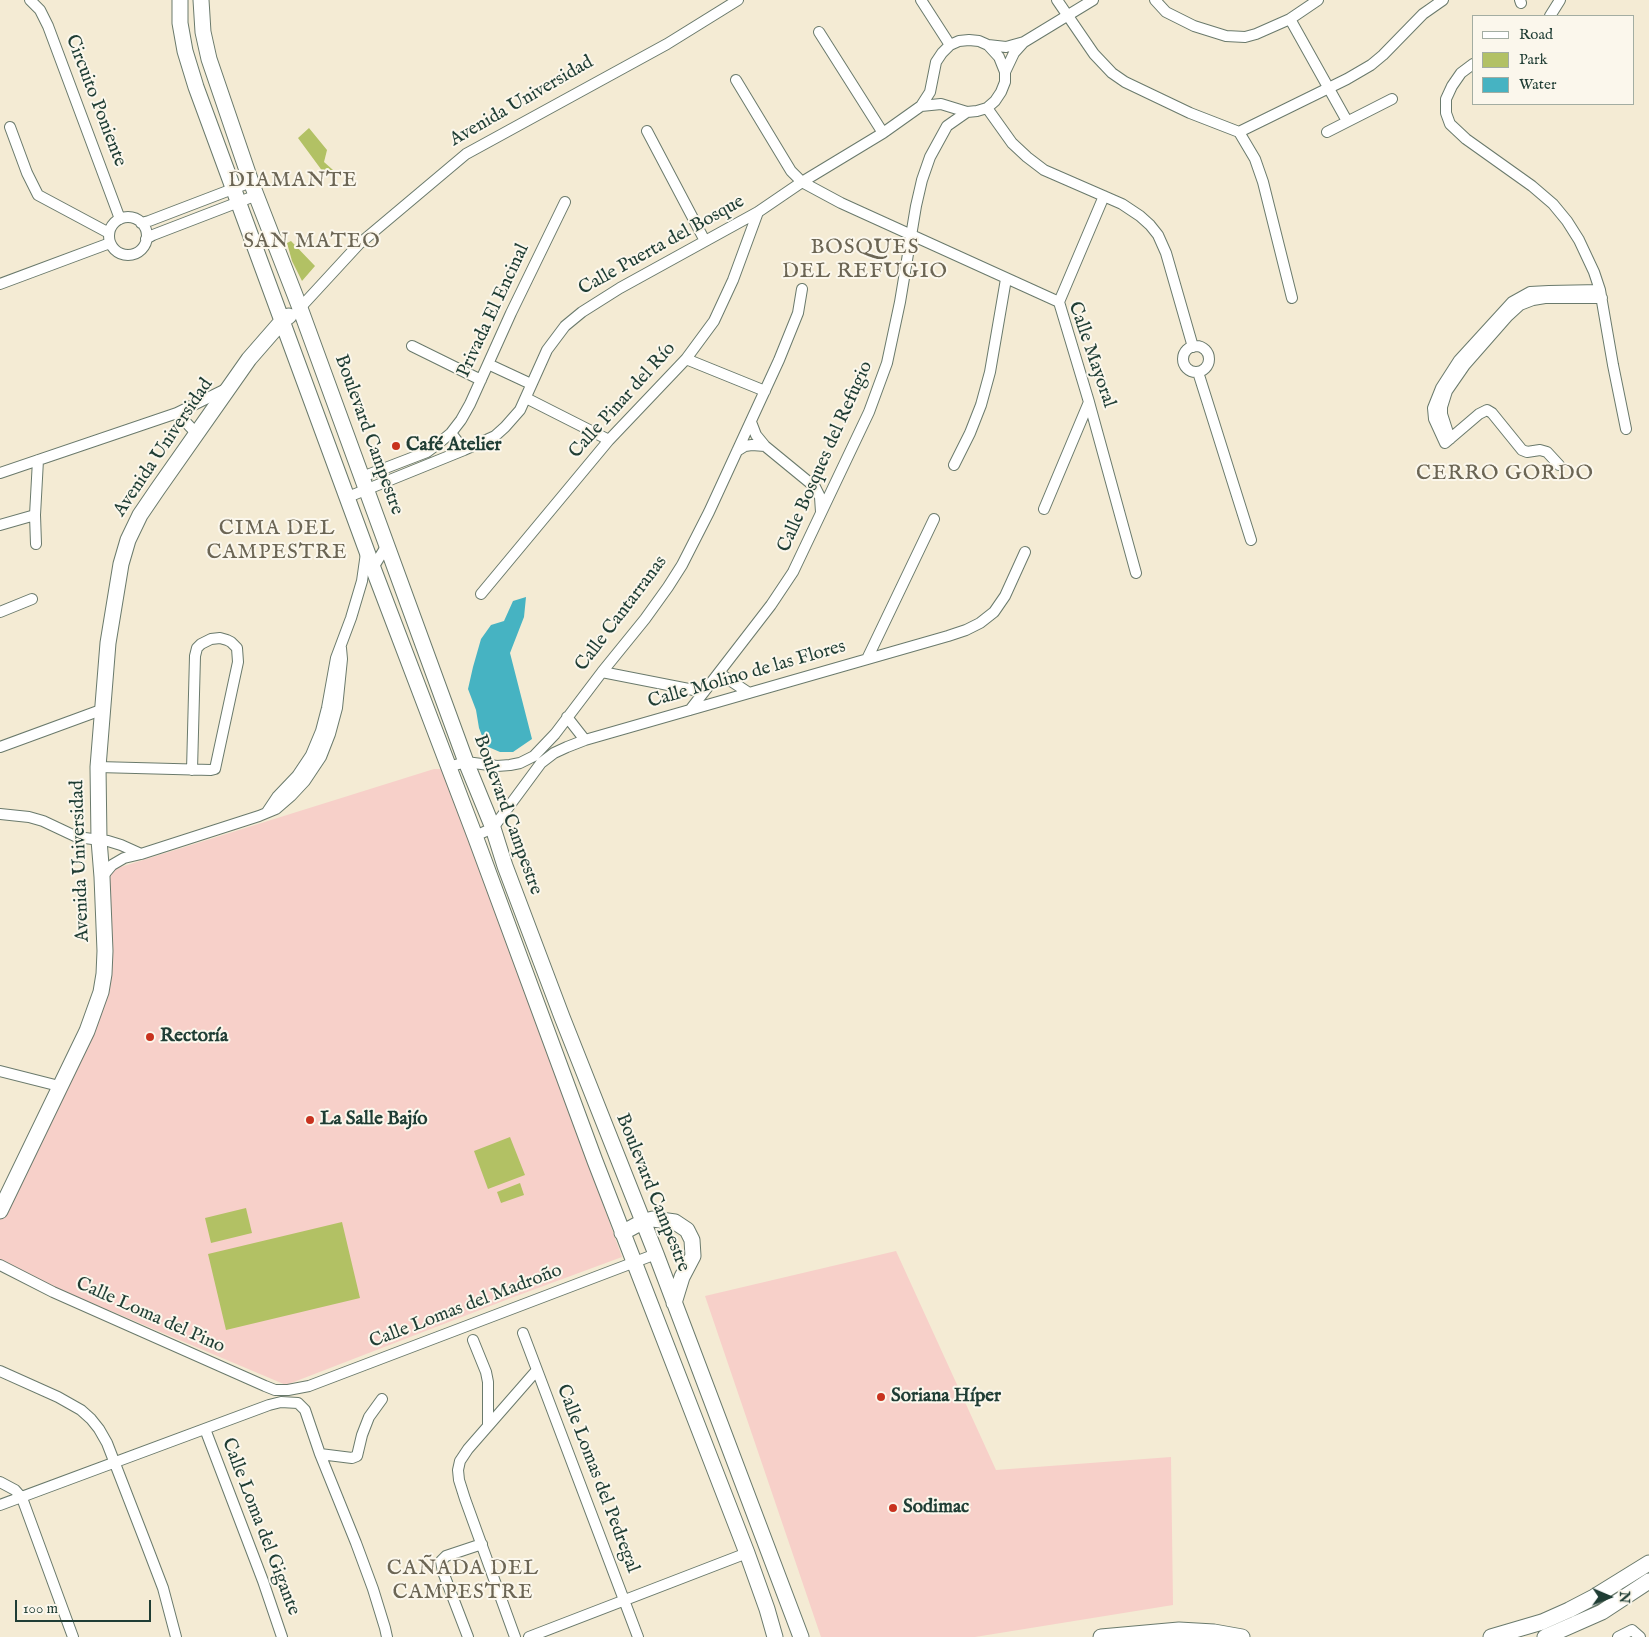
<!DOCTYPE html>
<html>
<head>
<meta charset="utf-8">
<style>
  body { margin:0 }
  #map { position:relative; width:1649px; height:1637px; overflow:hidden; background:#f4ebd4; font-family:"IM FELL English",serif }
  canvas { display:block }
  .legend { position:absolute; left:1472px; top:15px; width:162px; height:90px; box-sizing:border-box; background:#fbf7ec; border:1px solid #a3ada2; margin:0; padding:6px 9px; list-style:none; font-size:15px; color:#1f3d34 }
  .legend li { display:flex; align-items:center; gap:10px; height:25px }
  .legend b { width:25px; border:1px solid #a3ada2 }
  .north { position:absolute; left:1584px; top:1572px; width:50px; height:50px; -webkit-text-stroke:4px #fbf7ec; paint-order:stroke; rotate:91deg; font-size:14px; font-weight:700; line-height:20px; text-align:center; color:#1f3d34 }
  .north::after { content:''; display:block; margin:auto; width:18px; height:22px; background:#1f3d34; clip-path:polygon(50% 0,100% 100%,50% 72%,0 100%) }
  .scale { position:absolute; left:15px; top:1600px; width:136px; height:22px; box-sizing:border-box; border:2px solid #1f3d34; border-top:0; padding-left:6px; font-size:15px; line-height:18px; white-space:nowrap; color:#1f3d34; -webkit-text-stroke:4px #fbf7ec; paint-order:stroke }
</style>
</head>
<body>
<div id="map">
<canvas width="1649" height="1637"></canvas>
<ul class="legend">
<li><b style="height:6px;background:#fff"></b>Road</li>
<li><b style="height:14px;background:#b2c164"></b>Park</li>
<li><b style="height:14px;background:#46b3c2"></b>Water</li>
</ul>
<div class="north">N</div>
<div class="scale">100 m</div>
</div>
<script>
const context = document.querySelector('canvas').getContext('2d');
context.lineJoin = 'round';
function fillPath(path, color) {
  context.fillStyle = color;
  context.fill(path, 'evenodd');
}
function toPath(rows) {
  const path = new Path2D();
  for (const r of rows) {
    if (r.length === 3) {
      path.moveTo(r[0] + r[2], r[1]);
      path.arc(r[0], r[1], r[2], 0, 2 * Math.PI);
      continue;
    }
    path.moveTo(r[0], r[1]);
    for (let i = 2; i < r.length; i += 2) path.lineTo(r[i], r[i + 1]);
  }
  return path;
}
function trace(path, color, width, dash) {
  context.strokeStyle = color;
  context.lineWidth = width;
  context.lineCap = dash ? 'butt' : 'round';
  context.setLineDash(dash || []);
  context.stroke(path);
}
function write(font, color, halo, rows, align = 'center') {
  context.font = font + ' "IM FELL English",serif';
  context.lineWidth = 4;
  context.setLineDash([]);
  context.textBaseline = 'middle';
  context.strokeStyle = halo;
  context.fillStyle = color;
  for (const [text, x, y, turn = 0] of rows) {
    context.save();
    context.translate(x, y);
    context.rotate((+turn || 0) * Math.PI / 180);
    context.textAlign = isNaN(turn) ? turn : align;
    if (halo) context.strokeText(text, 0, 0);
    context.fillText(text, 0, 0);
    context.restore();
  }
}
const built = toPath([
  [434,769,446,769,622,1257,511,1298,286,1385,0,1264,0,1217,95,1022,108,871],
  [896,1251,996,1470,1171,1457,1173,1605,975,1637,821,1637,705,1296]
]);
const green = toPath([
  [309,128,327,150,324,162,333,170,326,176,298,138],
  [291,241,315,266,302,281,292,261,287,243],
  [510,1137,525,1175,488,1189,474,1151],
  [520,1183,524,1195,501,1203,497,1192],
  [246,1208,252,1233,211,1243,205,1218],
  [342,1222,360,1298,226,1330,208,1254]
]);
const water = toPath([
  [526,597,524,617,510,653,532,739,513,752,500,752,486,746,479,728,476,710,468,689,473,667,481,639,491,625,504,621,513,601]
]);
const street = toPath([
  [30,0,40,10,48,26,120,219],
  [921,0,950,45],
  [1057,0,1094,54,1112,73,1125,82,1190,113,1239,132,1347,79,1371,65,1383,55,1423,14,1443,0],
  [1155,0,1166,12,1194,26,1226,36,1245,37,1256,34,1290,19,1318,0],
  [1520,0,1521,3],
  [1550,16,1560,0],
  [1290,19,1347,121],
  [819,32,883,133],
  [969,40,979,41,988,45,999,57,1005,72,1005,82,1001,92,995,101,987,108,977,111,967,112,941,104,921,106,930,92,936,62,942,53,950,45,959,41,969,40],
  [988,45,1006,47,1024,42,1093,0],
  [1473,64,1461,73,1452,86,1446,99,1446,113,1450,124,1466,139,1532,186,1553,204,1567,221,1579,240,1594,272,1600,290,1613,365,1626,429],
  [1005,72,1014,53,1023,43],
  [736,80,791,171,802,182,841,203,1059,302,1089,402,1136,573],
  [987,108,1012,143,1027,157,1044,170,1122,204,1140,216,1150,225,1158,235,1166,253,1193,347],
  [10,127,27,173,38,195,109,233],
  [647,131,705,241],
  [1239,132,1255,159,1263,182,1292,298],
  [1327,132,1392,99],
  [128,236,19],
  [141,223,149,221,251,182],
  [146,239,153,235,257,195],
  [0,284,110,243],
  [1059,302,1104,196],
  [300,308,359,244,466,154,667,44,738,0],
  [412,346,481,380],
  [1196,359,13],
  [686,359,765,391],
  [488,364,531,384],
  [1198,372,1251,540],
  [526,398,609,440],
  [177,413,197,434],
  [751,422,756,435,765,446,815,487,820,497,821,512],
  [451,433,464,450],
  [1450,439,1442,414,1442,407,1447,391,1465,365,1508,316,1520,305,1533,300,1545,298,1602,298],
  [737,451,745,446,752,445,765,446],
  [954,465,970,433,981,405,990,372,1006,279],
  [1559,465,1547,452,1540,450,1527,452,1522,450,1492,413,1487,410,1479,414,1445,443,1434,419,1433,408,1441,388,1459,360,1512,302,1530,292,1549,291,1600,290],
  [0,473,177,413,226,389],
  [362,477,427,452,439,443,451,433,461,420,470,404,511,313,565,202],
  [348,497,464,450,495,436,505,427,520,410,547,350,565,326,582,312,620,288,758,212,802,182,883,133,921,106],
  [1044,509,1089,402],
  [0,525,35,515],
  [36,544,35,515,38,460],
  [371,571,387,545],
  [481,594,609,440,686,359,714,321,733,280,758,212],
  [0,612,32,599],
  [867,659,934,519],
  [602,672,704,692],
  [719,673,749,693],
  [690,710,771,605,793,572,869,412,887,363,900,302,916,206,922,180,930,157,947,126,967,112],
  [567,717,585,740],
  [0,747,101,710],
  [98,767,211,770,215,769,238,662,237,648,231,642,227,640,220,638,211,639,201,644,197,648,195,656,192,770],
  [448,767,466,762,497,766,510,765,520,763,534,756,555,734,602,672,645,619,668,587,682,565,709,512,779,360,798,313,802,289],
  [267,812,277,797,297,776,311,755,321,731,327,708,336,658,351,618,362,581,366,553],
  [0,814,29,817,43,821,77,837,108,841,121,845,141,854],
  [475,836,493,828,541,763,554,753,567,747,585,740,948,636,966,630,980,623,994,612,1005,596,1025,552],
  [102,877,112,865,124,858,141,854,259,816,276,809,291,796,305,781,321,757,330,734,337,708,342,659,341,648],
  [0,1071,59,1086],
  [0,1265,53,1292,265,1386,275,1390,288,1390,309,1386,656,1254],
  [523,1333,638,1637],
  [473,1340,486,1372,488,1382,488,1425],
  [0,1371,58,1397,81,1410,91,1419,99,1429,107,1443,145,1541,163,1588,176,1637],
  [205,1429,263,1581,282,1637],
  [320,1454,352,1458,357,1456,362,1435,369,1417,382,1399],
  [0,1482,15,1490,22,1498,73,1637],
  [0,1505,269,1405,281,1402,298,1403,305,1410,320,1454,356,1543,373,1589,385,1628,387,1637],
  [468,1637,443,1572,441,1561,446,1556,482,1544],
  [515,1637,465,1499,459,1480,458,1470,460,1461,468,1449,537,1370],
  [529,1637,747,1553],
  [1618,1637,1632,1630,1640,1637]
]);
const secondary = toPath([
  [180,0,180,23,185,51,196,87,373,568,475,836,595,1161,747,1553,767,1609,775,1637],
  [201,0,203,32,209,59,251,182,300,308,466,762,493,828,505,866,562,1017,656,1254,801,1637],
  [0,1211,87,1031,101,992,104,974,105,951,102,877,99,840,98,767,108,643,121,564,128,540,140,515,157,490,249,359,283,320,289,316],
  [622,1233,642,1222,653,1219,675,1222,687,1230,692,1240,693,1256,682,1277,674,1303],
  [1101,1637,1179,1630,1214,1632,1242,1637],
  [1491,1637,1542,1622,1569,1610,1594,1597,1649,1563],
  [1545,1637,1602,1612,1649,1581]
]);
const markers = [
  [396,446,5,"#c8321e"],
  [150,1037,5,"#c8321e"],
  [310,1120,5,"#c8321e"],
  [881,1397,5,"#c8321e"],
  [893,1508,5,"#c8321e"]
];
const streetNames = [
  ["Circuito Poniente",95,101,69],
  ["Avenida Universidad",522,102,-30],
  ["Calle Puerta del Bosque",662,246,-29],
  ["Privada El Encinal",494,311,-65],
  ["Calle Mayoral",1091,355,71],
  ["Calle Pinar del Río",623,401,-48],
  ["Boulevard Campestre",368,435,70],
  ["Avenida Universidad",164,448,-56],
  ["Calle Bosques del Refugio",826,457,-66],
  ["Calle Cantarranas",622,614,-53],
  ["Calle Molino de las Flores",747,675,-16],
  ["Boulevard Campestre",507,815,70],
  ["Avenida Universidad",81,861,-92],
  ["Boulevard Campestre",652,1193,68],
  ["Calle Lomas del Madroño",466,1307,-21],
  ["Calle Loma del Pino",150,1316,24],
  ["Calle Lomas del Pedregal",597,1479,69],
  ["Calle Loma del Gigante",260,1527,69]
];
const poiNames = [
  ["Café Atelier",406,446],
  ["Rectoría",160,1037],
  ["La Salle Bajío",320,1120],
  ["Soriana Híper",891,1397],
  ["Sodimac",903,1508]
];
const quarterNames = [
  ["DIAMANTE",293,182],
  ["SAN MATEO",312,243],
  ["BOSQUES",865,249],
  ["DEL REFUGIO",865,273],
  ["CERRO GORDO",1505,475],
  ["CIMA DEL",277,530],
  ["CAMPESTRE",277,554],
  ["CAÑADA DEL",463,1570],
  ["CAMPESTRE",463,1594]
];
fillPath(built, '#f7d0c9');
fillPath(green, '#b2c164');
fillPath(water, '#46b3c2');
trace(street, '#6a7a6c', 12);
trace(secondary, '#6a7a6c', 17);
trace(street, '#fff', 10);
trace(secondary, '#fff', 15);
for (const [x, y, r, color] of markers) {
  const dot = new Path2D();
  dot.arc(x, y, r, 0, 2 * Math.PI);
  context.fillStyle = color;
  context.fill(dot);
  trace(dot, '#fbf7ec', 2);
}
write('19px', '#1f3d34', '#fbf7ec', streetNames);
write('bold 19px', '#1f3d34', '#fbf7ec', poiNames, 'left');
context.letterSpacing = '1px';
write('21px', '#6b6554', '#fbf7ec', quarterNames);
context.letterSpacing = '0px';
</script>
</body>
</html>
